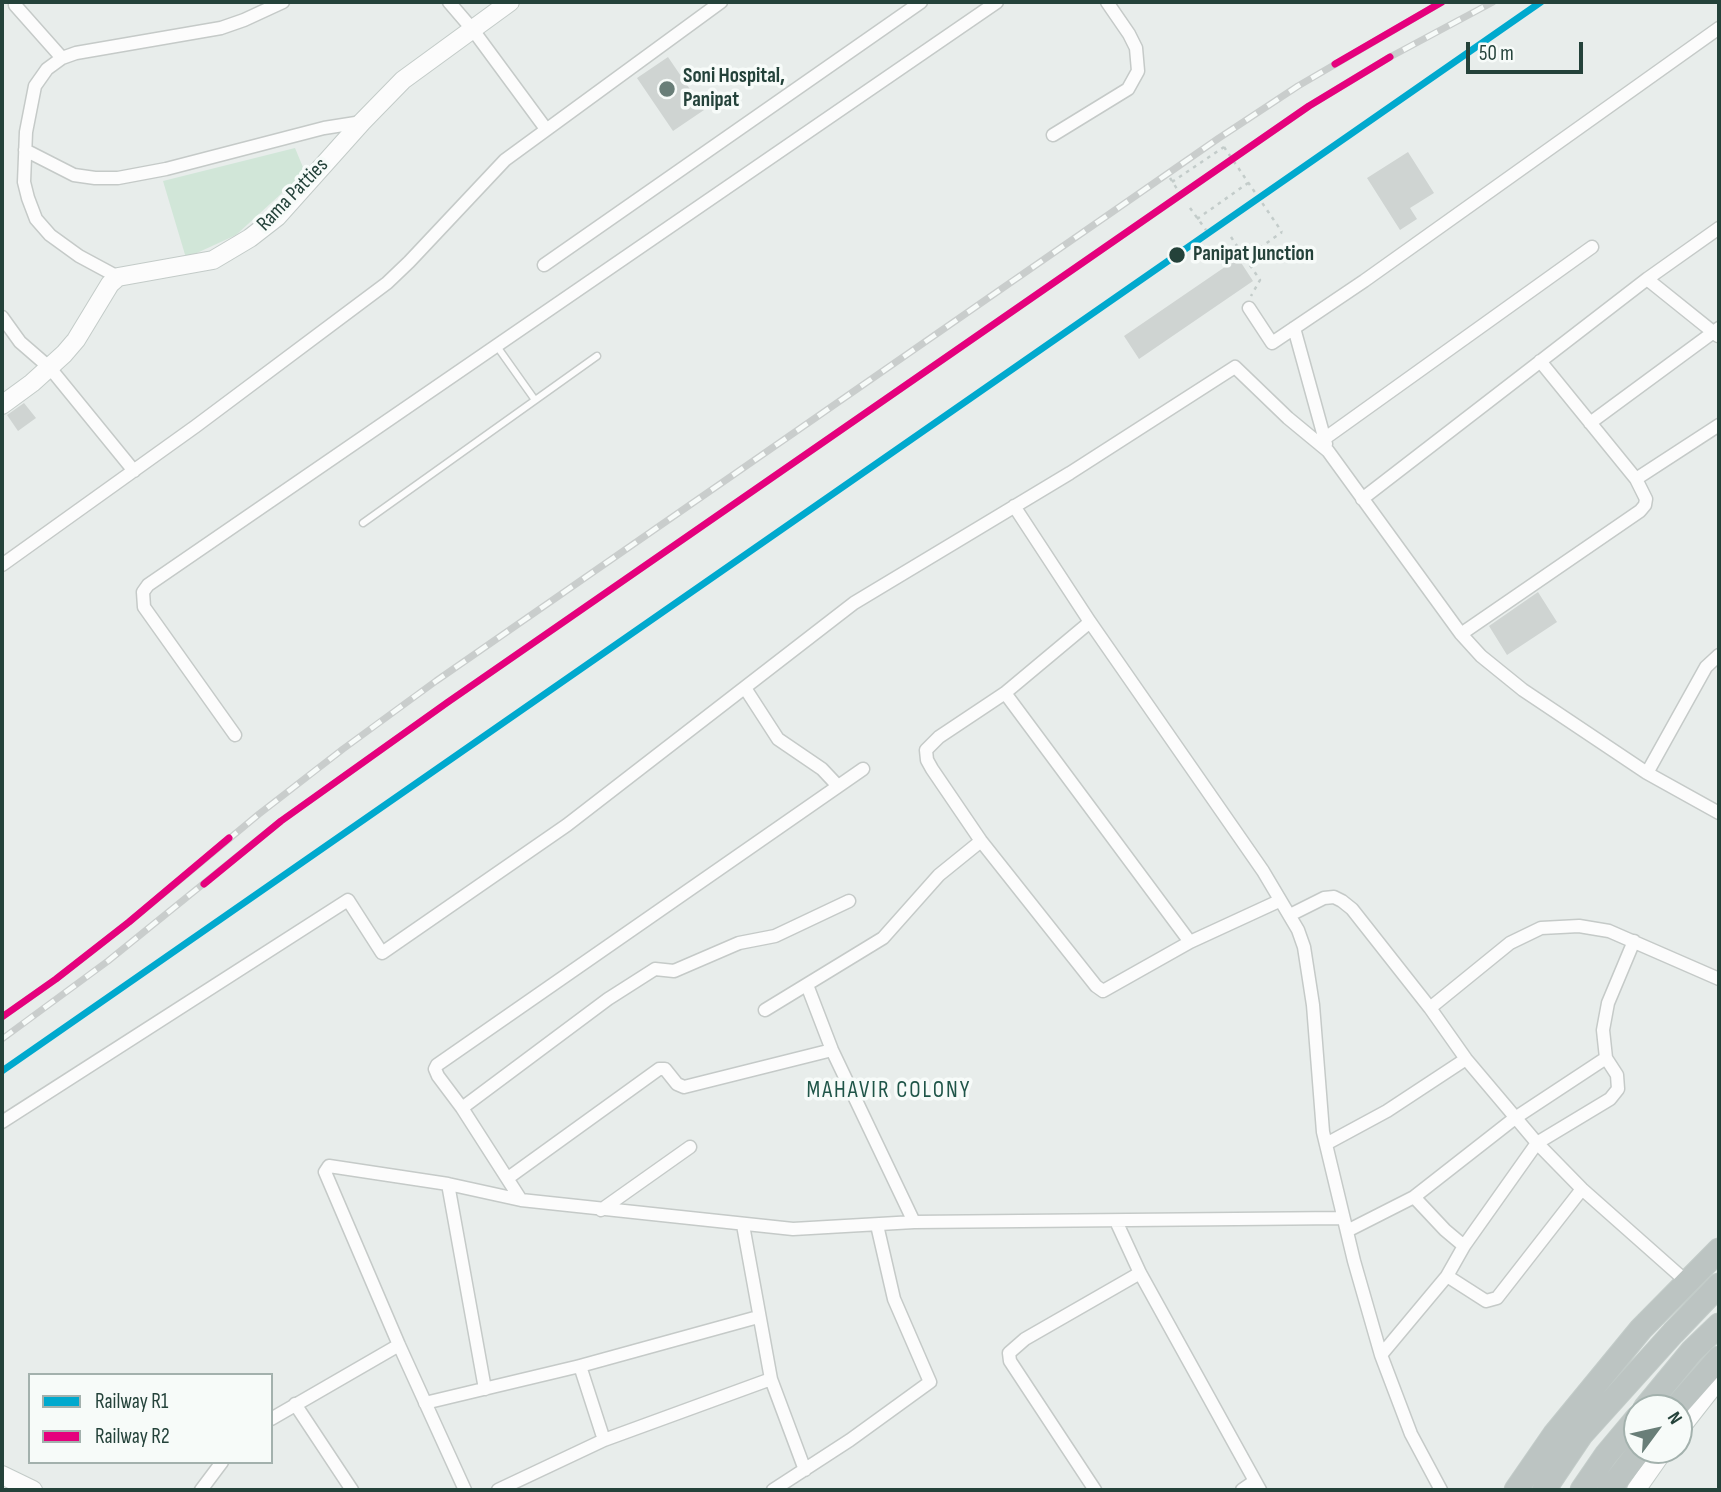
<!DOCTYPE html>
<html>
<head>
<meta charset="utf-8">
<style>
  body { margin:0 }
  #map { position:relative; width:1721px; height:1492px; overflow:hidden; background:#e8edeb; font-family:"Sofia Sans Condensed",sans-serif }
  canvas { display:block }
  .frame { position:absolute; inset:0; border:4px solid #24423a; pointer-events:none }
  .legend { position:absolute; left:28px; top:1373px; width:245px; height:91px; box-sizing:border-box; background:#f7fbf9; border:2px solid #a3b1ad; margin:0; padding:9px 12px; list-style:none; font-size:21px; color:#24423a }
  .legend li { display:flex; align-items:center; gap:14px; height:35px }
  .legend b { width:35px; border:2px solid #a3b1ad }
  .north { position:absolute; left:1623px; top:1394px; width:70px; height:70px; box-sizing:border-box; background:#f7fbf9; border:2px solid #a3b1ad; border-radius:50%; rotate:57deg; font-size:19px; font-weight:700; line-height:28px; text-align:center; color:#24423a }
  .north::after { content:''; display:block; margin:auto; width:24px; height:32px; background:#697e78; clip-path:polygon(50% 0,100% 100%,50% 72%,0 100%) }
  .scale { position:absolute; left:1466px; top:42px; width:117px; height:32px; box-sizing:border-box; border:4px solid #24423a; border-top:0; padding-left:9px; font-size:21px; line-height:24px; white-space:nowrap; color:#24423a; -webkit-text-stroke:5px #f7fbf9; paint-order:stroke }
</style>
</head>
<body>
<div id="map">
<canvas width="1721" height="1492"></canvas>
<div class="frame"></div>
<ul class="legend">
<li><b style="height:9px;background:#00a9ce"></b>Railway R1</li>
<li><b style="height:9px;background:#e5007d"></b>Railway R2</li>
</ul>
<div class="north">N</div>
<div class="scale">50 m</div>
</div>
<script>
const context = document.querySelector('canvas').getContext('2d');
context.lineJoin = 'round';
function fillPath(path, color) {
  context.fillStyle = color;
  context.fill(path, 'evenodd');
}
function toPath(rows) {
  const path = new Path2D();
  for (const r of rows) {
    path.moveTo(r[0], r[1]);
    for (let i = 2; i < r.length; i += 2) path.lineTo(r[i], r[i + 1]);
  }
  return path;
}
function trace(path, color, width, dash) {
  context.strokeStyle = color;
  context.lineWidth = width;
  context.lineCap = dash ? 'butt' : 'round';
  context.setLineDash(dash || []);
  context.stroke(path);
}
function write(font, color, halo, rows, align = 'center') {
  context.font = font + ' "Sofia Sans Condensed",sans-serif';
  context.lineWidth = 7;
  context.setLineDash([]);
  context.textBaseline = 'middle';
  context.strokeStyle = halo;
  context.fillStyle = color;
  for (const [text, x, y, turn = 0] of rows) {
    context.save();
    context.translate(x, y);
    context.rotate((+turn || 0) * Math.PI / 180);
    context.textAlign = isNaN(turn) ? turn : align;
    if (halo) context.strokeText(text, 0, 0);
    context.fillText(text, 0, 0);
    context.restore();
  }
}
const green = toPath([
  [295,148,305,172,236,235,186,258,163,181]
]);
const building = toPath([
  [668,57,704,110,673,131,637,78],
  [1408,152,1434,193,1410,208,1417,219,1400,230,1367,178],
  [1238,258,1253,281,1139,359,1124,336],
  [24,403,36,418,18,431,7,415],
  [1538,592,1557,622,1507,655,1489,626]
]);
const path = toPath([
  [1170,178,1179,192],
  [1172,182,1224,147],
  [1190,208,1206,230],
  [1197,219,1248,183],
  [1231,237,1260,280,1251,296],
  [1246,258,1282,232]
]);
const lane = toPath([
  [496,345,535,400],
  [363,523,597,356]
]);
const street = toPath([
  [449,2,473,30,546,129],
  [15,5,62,58],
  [1053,135,1128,89,1138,71,1136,48,1129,34,1107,2],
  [25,150,74,175,95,178,118,178,166,169,324,128,362,122],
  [544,265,921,2],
  [118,277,79,256,50,235,36,219,28,198,24,182,26,132,35,86,47,69,62,58,76,53,221,28,244,20,283,2],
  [1647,279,1718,336],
  [1249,308,1272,343,1364,281,1719,28],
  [2,317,20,342,50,368,134,471],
  [1294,328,1326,444],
  [1590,423,1719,328],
  [1324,439,1592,247],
  [1636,479,1719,425],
  [1362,499,1647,279,1719,228],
  [1014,506,1090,622,1263,871,1298,930,1304,947,1313,1005,1323,1132,1354,1261,1381,1355,1411,1434,1441,1490],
  [2,565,196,426,387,283,409,262,505,160,721,2],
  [1090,622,1005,693,939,737,926,750,927,760,932,769,981,841,1096,986,1103,991,1190,942,1279,901],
  [1461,634,1640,511,1645,505,1646,499,1636,479,1540,361],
  [745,688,778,739,822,769,838,786],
  [1005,693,1190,942],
  [235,735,144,607,143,592,148,585,997,2],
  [1647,773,1706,667,1719,655],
  [1290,915,1324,898,1334,897,1342,901,1352,909,1430,1008,1466,1059,1537,1143,1582,1189,1687,1282],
  [807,985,832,1050,914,1222],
  [1430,1008,1510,943,1541,928,1579,926,1609,931,1719,979],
  [765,1010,883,938,939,875,981,841],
  [462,1108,608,999,655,969,674,971,739,943,775,936,849,901],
  [2,1122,348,900,382,953,567,825,854,603,1070,473,1235,367,1288,418,1328,451,1461,634,1481,656,1523,690,1647,773,1719,813],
  [1326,1144,1387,1111,1466,1059],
  [508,1178,659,1069,665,1069,677,1084,684,1087,832,1050],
  [448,1184,485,1389],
  [1414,1197,1445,1230,1464,1246],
  [521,1200,462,1108,438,1076,435,1069,437,1065,863,769],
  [601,1210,690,1147],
  [1116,1221,1140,1273,1260,1490],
  [743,1225,771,1379,805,1470],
  [1347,1231,1414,1197,1515,1118,1606,1058],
  [1447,1276,1486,1301,1497,1298,1582,1189],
  [1381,1355,1447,1276,1464,1246,1537,1143,1610,1099,1618,1089,1617,1075,1606,1058,1603,1030,1608,1003,1634,941],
  [580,1366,604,1440],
  [425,1403,580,1366,758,1317],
  [295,1404,352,1490],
  [271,1419,399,1345],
  [201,1490,222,1462],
  [465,1490,399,1345,325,1172,329,1166,448,1184,521,1200,793,1229,914,1222,1343,1218],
  [498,1490,604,1440,771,1379],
  [773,1490,850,1440,930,1382,894,1299,877,1225],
  [1095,1490,1010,1361,1009,1353,1025,1339,1140,1273],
  [1242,1490,1255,1481]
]);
const secondary = toPath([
  [2,405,32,383,64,354,76,340,110,284,118,277,213,260,250,238,277,217,362,122,403,80,510,2],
  [1679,1430,1719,1379],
  [2,1475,33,1490],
  [1636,1490,1664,1450]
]);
const highway = toPath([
  [1645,1408,1692,1351,1719,1325],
  [1675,1408,1719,1358],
  [1516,1490,1554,1435,1641,1329,1719,1250],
  [1544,1490,1581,1435,1673,1333,1719,1285],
  [1582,1490,1606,1455,1637,1418],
  [1609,1490,1640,1450]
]);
const rail = toPath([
  [2,1017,56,979,129,922,259,814,343,749,436,681,1219,138,1298,86,1442,2],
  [2,1039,108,961,281,821,448,702,1309,106,1390,57,1493,2]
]);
const pathBridge = toPath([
  [1224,147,1282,232]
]);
const rail1 = toPath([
  [2,1071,1541,2]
]);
const rail2 = toPath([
  [1335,64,1442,2],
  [204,884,281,821,448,702,1309,106,1390,57],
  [2,1017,56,979,129,922,229,838]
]);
const markers = [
  [667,89,9,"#697e78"],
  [1177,255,9,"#24423a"]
];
const poiNames = [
  ["Soni Hospital,",683,77],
  ["Panipat",683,101]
];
const streetNames = [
  ["Rama Patties",293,195,-46]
];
const stopNames = [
  ["Panipat Junction",1193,255]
];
const neighbourhoodNames = [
  ["MAHAVIR COLONY",889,1091]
];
fillPath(green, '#d1e6d8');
fillPath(building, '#cfd4d2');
trace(lane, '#c5cac8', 9);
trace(street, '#c5cac8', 15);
trace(secondary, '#c3cbc8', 20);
trace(highway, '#c3ccc9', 25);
trace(path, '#c3ccca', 2.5, [3.5, 5]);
trace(lane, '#fcfcfc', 6);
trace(street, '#fcfcfc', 12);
trace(secondary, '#fcfcfc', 18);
trace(highway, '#bcc4c2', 23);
trace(rail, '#c9cdcc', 7);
trace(rail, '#f7fbf9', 4.5, [13]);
trace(pathBridge, '#c3ccca', 2.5, [3.5, 5]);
trace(rail1, '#00a9ce', 7);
trace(rail2, '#e5007d', 7);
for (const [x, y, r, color] of markers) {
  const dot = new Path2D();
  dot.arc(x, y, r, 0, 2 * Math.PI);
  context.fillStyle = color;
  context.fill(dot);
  trace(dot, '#f7fbf9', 2.5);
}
write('bold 21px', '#24423a', '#f7fbf9', poiNames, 'left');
write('21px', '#24423a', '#f7fbf9', streetNames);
write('bold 21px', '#24423a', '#f7fbf9', stopNames, 'left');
context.letterSpacing = '2px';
write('23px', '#1f5548', '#f7fbf9', neighbourhoodNames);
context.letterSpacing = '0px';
</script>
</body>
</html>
